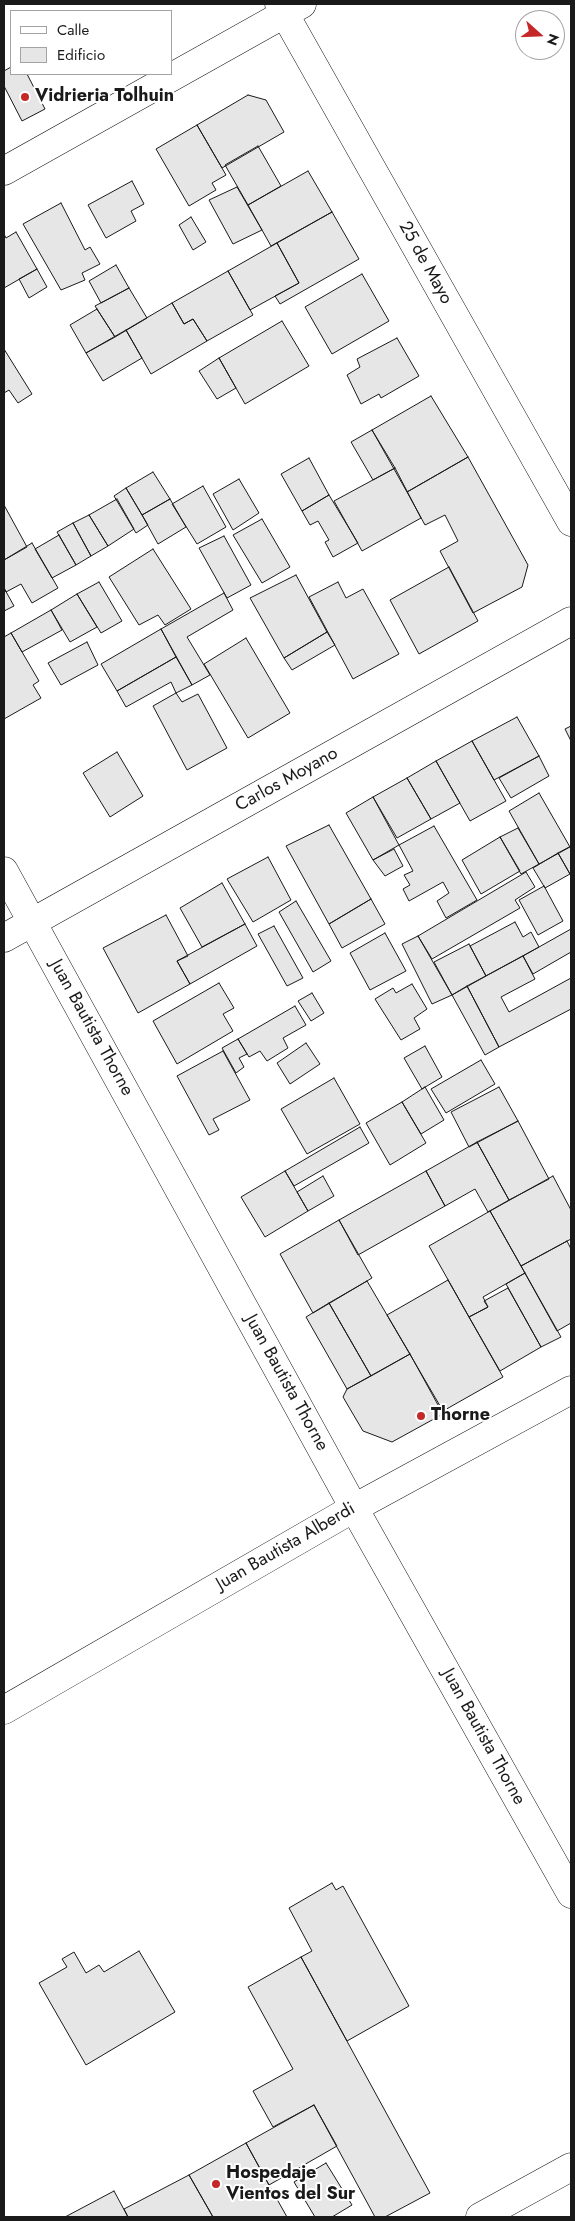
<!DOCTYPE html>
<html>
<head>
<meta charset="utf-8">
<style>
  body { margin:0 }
  #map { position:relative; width:575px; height:2221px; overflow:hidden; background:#fff; font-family:Jost,sans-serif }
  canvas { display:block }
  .frame { position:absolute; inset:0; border:5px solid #1a1a1a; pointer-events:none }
  .legend { position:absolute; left:10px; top:10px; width:162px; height:65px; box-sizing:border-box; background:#fff; border:1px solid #a3a3a3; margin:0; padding:6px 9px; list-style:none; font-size:15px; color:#1a1a1a }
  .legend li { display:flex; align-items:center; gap:10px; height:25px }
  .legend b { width:25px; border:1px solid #a3a3a3 }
  .north { position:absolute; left:515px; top:10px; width:50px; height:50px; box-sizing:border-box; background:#fff; border:1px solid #a3a3a3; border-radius:50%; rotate:110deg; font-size:14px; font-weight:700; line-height:20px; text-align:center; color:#1a1a1a }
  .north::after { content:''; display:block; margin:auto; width:18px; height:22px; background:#c62828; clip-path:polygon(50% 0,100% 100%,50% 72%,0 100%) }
</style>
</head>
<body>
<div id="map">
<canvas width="575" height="2221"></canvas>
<div class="frame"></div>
<ul class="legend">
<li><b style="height:6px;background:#fff"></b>Calle</li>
<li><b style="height:14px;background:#e6e6e6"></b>Edificio</li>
</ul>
<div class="north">N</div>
</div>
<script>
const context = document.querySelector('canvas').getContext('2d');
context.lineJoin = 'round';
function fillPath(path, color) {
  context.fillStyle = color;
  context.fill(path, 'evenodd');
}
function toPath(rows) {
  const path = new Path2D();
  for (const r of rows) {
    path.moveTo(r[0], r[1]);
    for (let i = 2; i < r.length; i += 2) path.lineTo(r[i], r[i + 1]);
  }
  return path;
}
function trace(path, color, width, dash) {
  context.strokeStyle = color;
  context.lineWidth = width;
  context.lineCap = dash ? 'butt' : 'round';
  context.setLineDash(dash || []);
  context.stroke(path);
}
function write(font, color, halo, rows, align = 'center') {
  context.font = font + ' Jost,sans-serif';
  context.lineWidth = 4;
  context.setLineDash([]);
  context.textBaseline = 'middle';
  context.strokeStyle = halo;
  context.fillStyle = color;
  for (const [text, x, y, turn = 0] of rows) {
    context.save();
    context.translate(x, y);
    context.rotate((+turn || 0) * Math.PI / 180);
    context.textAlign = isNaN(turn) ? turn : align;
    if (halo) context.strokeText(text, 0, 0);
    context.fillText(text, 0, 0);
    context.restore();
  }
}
const building = toPath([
  [11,67,11,74,27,74,45,109,22,121,4,86,4,71,11,67],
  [248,95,266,100,284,132,222,168,197,125,248,95],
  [197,125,226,175,212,183,216,190,189,206,156,149,197,125],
  [258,146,281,186,248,205,225,165,258,146],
  [308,171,332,212,271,246,248,205,308,171],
  [132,181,144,204,131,211,136,221,106,238,88,205,132,181],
  [237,187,262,230,233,244,209,200,237,187],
  [61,203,85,250,90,247,100,264,82,273,85,280,61,290,23,224,61,203],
  [332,212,359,259,280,304,275,296,299,283,277,243,332,212],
  [191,217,206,242,193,250,179,225,191,217],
  [16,232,37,269,4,288,4,234,6,238,16,232],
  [277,243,299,283,250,310,228,271,277,243],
  [116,265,129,288,101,303,89,281,116,265],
  [37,269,47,287,29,298,19,279,37,269],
  [228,271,253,315,207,341,193,319,184,324,172,303,228,271],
  [362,274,389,321,332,354,305,307,362,274],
  [129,288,147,318,115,337,95,306,129,288],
  [172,303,184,324,193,319,207,341,151,374,126,330,172,303],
  [97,309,115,337,86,353,70,325,97,309],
  [282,321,309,366,245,404,219,358,282,321],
  [126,330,142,358,103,381,86,353,126,330],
  [397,338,419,376,381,398,379,394,361,404,347,375,360,367,357,359,397,338],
  [4,349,32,394,18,403,9,390,4,393,4,349],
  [219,358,236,388,217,399,199,371,219,358],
  [431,396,468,457,407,492,372,430,431,396],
  [372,430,395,468,373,480,351,442,372,430],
  [468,457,528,565,522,587,473,613,440,551,458,541,445,515,425,525,407,492,468,457],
  [309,458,329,495,302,511,281,474,309,458],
  [395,468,421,518,362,551,334,501,395,468],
  [153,472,170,499,142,515,126,488,153,472],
  [239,479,259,513,233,530,213,494,239,479],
  [203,486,226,527,197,544,172,504,203,486],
  [126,488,148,525,136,533,114,496,126,488],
  [329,495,358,543,333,557,325,542,329,540,318,521,310,525,302,511,329,495],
  [117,499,134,529,108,546,89,515,117,499],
  [170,499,186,527,158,544,142,515,170,499],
  [4,505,27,547,4,560,4,505],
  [89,515,108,546,91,556,73,523,89,515],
  [262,519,290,567,262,583,233,535,262,519],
  [73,523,91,556,76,565,57,532,73,523],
  [59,535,76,565,52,578,35,549,59,535],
  [224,536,251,585,227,598,199,548,224,536],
  [32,543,58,588,32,603,21,584,6,592,4,588,4,560,32,543],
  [153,549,191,609,165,625,158,615,139,625,109,577,153,549],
  [449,567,478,621,419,654,390,600,449,567],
  [296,575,327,632,284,658,250,598,296,575],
  [99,582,122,621,101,633,77,594,99,582],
  [338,582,346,598,363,589,399,654,353,679,309,597,338,582],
  [4,588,14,606,4,611,4,588],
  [224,593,233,610,187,637,210,675,192,685,161,629,224,593],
  [77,594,97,627,70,642,51,610,77,594],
  [51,610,62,630,22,652,11,633,51,610],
  [161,629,176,657,117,691,101,664,161,629],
  [327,632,335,645,292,670,284,658,327,632],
  [11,633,39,681,33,685,41,698,4,719,4,637,11,633],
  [246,638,290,713,248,738,204,664,246,638],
  [87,642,98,665,61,685,48,663,87,642],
  [176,657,192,685,176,693,171,682,126,707,117,691,176,657],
  [176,693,182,702,198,694,227,748,187,770,153,706,176,693],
  [517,717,539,756,494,780,472,741,517,717],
  [571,726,571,741,565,729,571,726],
  [472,741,506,801,470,821,436,761,472,741],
  [117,752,143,796,110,817,83,773,117,752],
  [539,756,549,776,511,798,499,778,539,756],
  [436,761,460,803,431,819,407,778,436,761],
  [407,778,431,819,397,838,373,797,407,778],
  [539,793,570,847,539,864,509,811,539,793],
  [373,797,399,845,373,860,346,813,373,797],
  [329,825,371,899,329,924,286,846,329,825],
  [434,826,477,900,446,918,437,901,449,893,443,882,409,901,403,889,410,885,404,875,413,871,399,845,434,826],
  [518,828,539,864,521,874,500,837,518,828],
  [500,837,520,871,481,894,462,860,500,837],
  [571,846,571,873,570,874,558,853,571,846],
  [394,849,403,866,385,876,373,860,394,849],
  [558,853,570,874,545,888,533,868,558,853],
  [268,857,291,900,253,922,227,879,268,857],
  [526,872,535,887,515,900,520,908,432,959,418,936,526,872],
  [222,883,245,924,202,947,180,908,222,883],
  [544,886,563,921,538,935,519,900,544,886],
  [371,899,385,924,342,948,329,924,371,899],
  [296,901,331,961,313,972,279,912,296,901],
  [166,915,188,956,177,961,190,984,138,1013,103,948,166,915],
  [515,922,523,937,531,932,539,947,486,976,470,946,515,922],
  [245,924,257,946,190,984,177,961,245,924],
  [274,926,303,978,287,986,258,934,274,926],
  [571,929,571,952,533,974,523,956,571,929],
  [385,933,406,971,370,990,350,953,385,933],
  [418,936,452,995,432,1004,402,944,418,936],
  [469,944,486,976,452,995,434,962,469,944],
  [523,956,535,979,501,997,509,1012,571,978,571,1009,499,1047,467,986,523,956],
  [219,983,234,1008,223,1014,233,1031,177,1064,153,1021,219,983],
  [412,984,427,1009,414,1018,420,1029,401,1040,375,999,393,988,396,993,412,984],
  [467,986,499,1047,485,1055,452,995,467,986],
  [312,993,324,1013,311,1021,298,1001,312,993],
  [295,1006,306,1025,283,1038,288,1048,267,1061,260,1051,249,1057,238,1039,295,1006],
  [238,1039,247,1054,239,1058,244,1067,236,1073,222,1048,238,1039],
  [306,1043,320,1064,290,1084,277,1063,306,1043],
  [425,1046,442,1077,422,1089,404,1058,425,1046],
  [223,1051,250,1100,213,1119,219,1130,209,1135,177,1076,223,1051],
  [481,1060,495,1084,446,1113,431,1089,481,1060],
  [334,1078,360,1124,307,1154,281,1109,334,1078],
  [425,1087,444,1120,421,1134,402,1102,425,1087],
  [499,1087,518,1121,469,1147,451,1112,499,1087],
  [402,1102,426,1143,390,1165,366,1123,402,1102],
  [518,1121,549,1179,509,1200,477,1142,518,1121],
  [360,1127,369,1143,294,1186,285,1171,360,1127],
  [477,1142,509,1200,488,1212,475,1189,445,1206,426,1171,477,1142],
  [285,1171,308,1211,265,1237,241,1197,285,1171],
  [426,1171,445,1206,358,1255,339,1220,426,1171],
  [323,1176,334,1196,308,1211,297,1192,323,1176],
  [553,1176,571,1210,571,1239,521,1266,490,1211,553,1176],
  [490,1211,525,1273,483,1297,488,1307,469,1317,429,1246,490,1211],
  [339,1220,372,1278,313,1313,280,1254,339,1220],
  [567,1241,571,1249,571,1323,557,1331,521,1266,567,1241],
  [525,1273,561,1337,541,1347,506,1284,525,1273],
  [448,1280,503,1377,443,1411,387,1315,448,1280],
  [367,1281,410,1354,371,1376,329,1303,367,1281],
  [508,1288,541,1347,500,1371,469,1317,488,1307,484,1301,508,1288],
  [329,1303,371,1376,347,1389,306,1317,329,1303],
  [410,1354,443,1414,392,1442,363,1431,343,1397,347,1389,410,1354],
  [332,1883,336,1890,343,1886,409,2006,347,2041,301,1957,312,1951,289,1908,332,1883],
  [139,1951,175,2012,86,2065,39,1983,67,1967,62,1959,74,1952,86,1973,99,1965,104,1972,139,1951],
  [301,1957,430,2193,385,2217,375,2217,314,2105,273,2127,253,2091,293,2069,248,1987,301,1957],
  [314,2105,337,2146,269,2185,246,2143,314,2105],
  [246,2143,269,2185,287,2217,213,2217,189,2175,246,2143],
  [326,2163,352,2205,332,2217,315,2217,294,2182,326,2163],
  [189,2175,213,2217,128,2217,124,2209,189,2175],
  [114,2191,128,2217,65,2217,114,2191]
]);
const street = toPath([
  [279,4,571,522],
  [4,171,302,4],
  [4,871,354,1508,571,1894],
  [4,938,571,621],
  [4,1710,354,1508,571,1390]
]);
const secondary = toPath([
  [480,2217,571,2167]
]);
const markers = [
  [25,97,5,"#c62828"],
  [421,1416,5,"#c62828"],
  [216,2184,5,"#c62828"]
];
const poiNames = [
  ["Vidrieria Tolhuin",35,97],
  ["Thorne",431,1416],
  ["Hospedaje",226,2174],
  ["Vientos del Sur",226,2195]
];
const streetNames = [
  ["25 de Mayo",425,263,61],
  ["Carlos Moyano",287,780,-29],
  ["Juan Bautista Thorne",91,1028,61],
  ["Juan Bautista Thorne",286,1383,61],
  ["Juan Bautista Alberdi",286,1547,-30],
  ["Juan Bautista Thorne",483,1737,61]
];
fillPath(building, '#e6e6e6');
trace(building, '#1a1a1a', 1);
trace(street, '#1a1a1a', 29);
trace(secondary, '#1a1a1a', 29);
trace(street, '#fff', 28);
trace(secondary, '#fff', 28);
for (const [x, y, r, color] of markers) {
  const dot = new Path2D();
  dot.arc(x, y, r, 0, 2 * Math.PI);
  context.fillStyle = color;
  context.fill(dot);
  trace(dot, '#fff', 2);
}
write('bold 18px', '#1a1a1a', '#fff', poiNames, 'left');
write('18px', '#1a1a1a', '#fff', streetNames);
</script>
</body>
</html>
